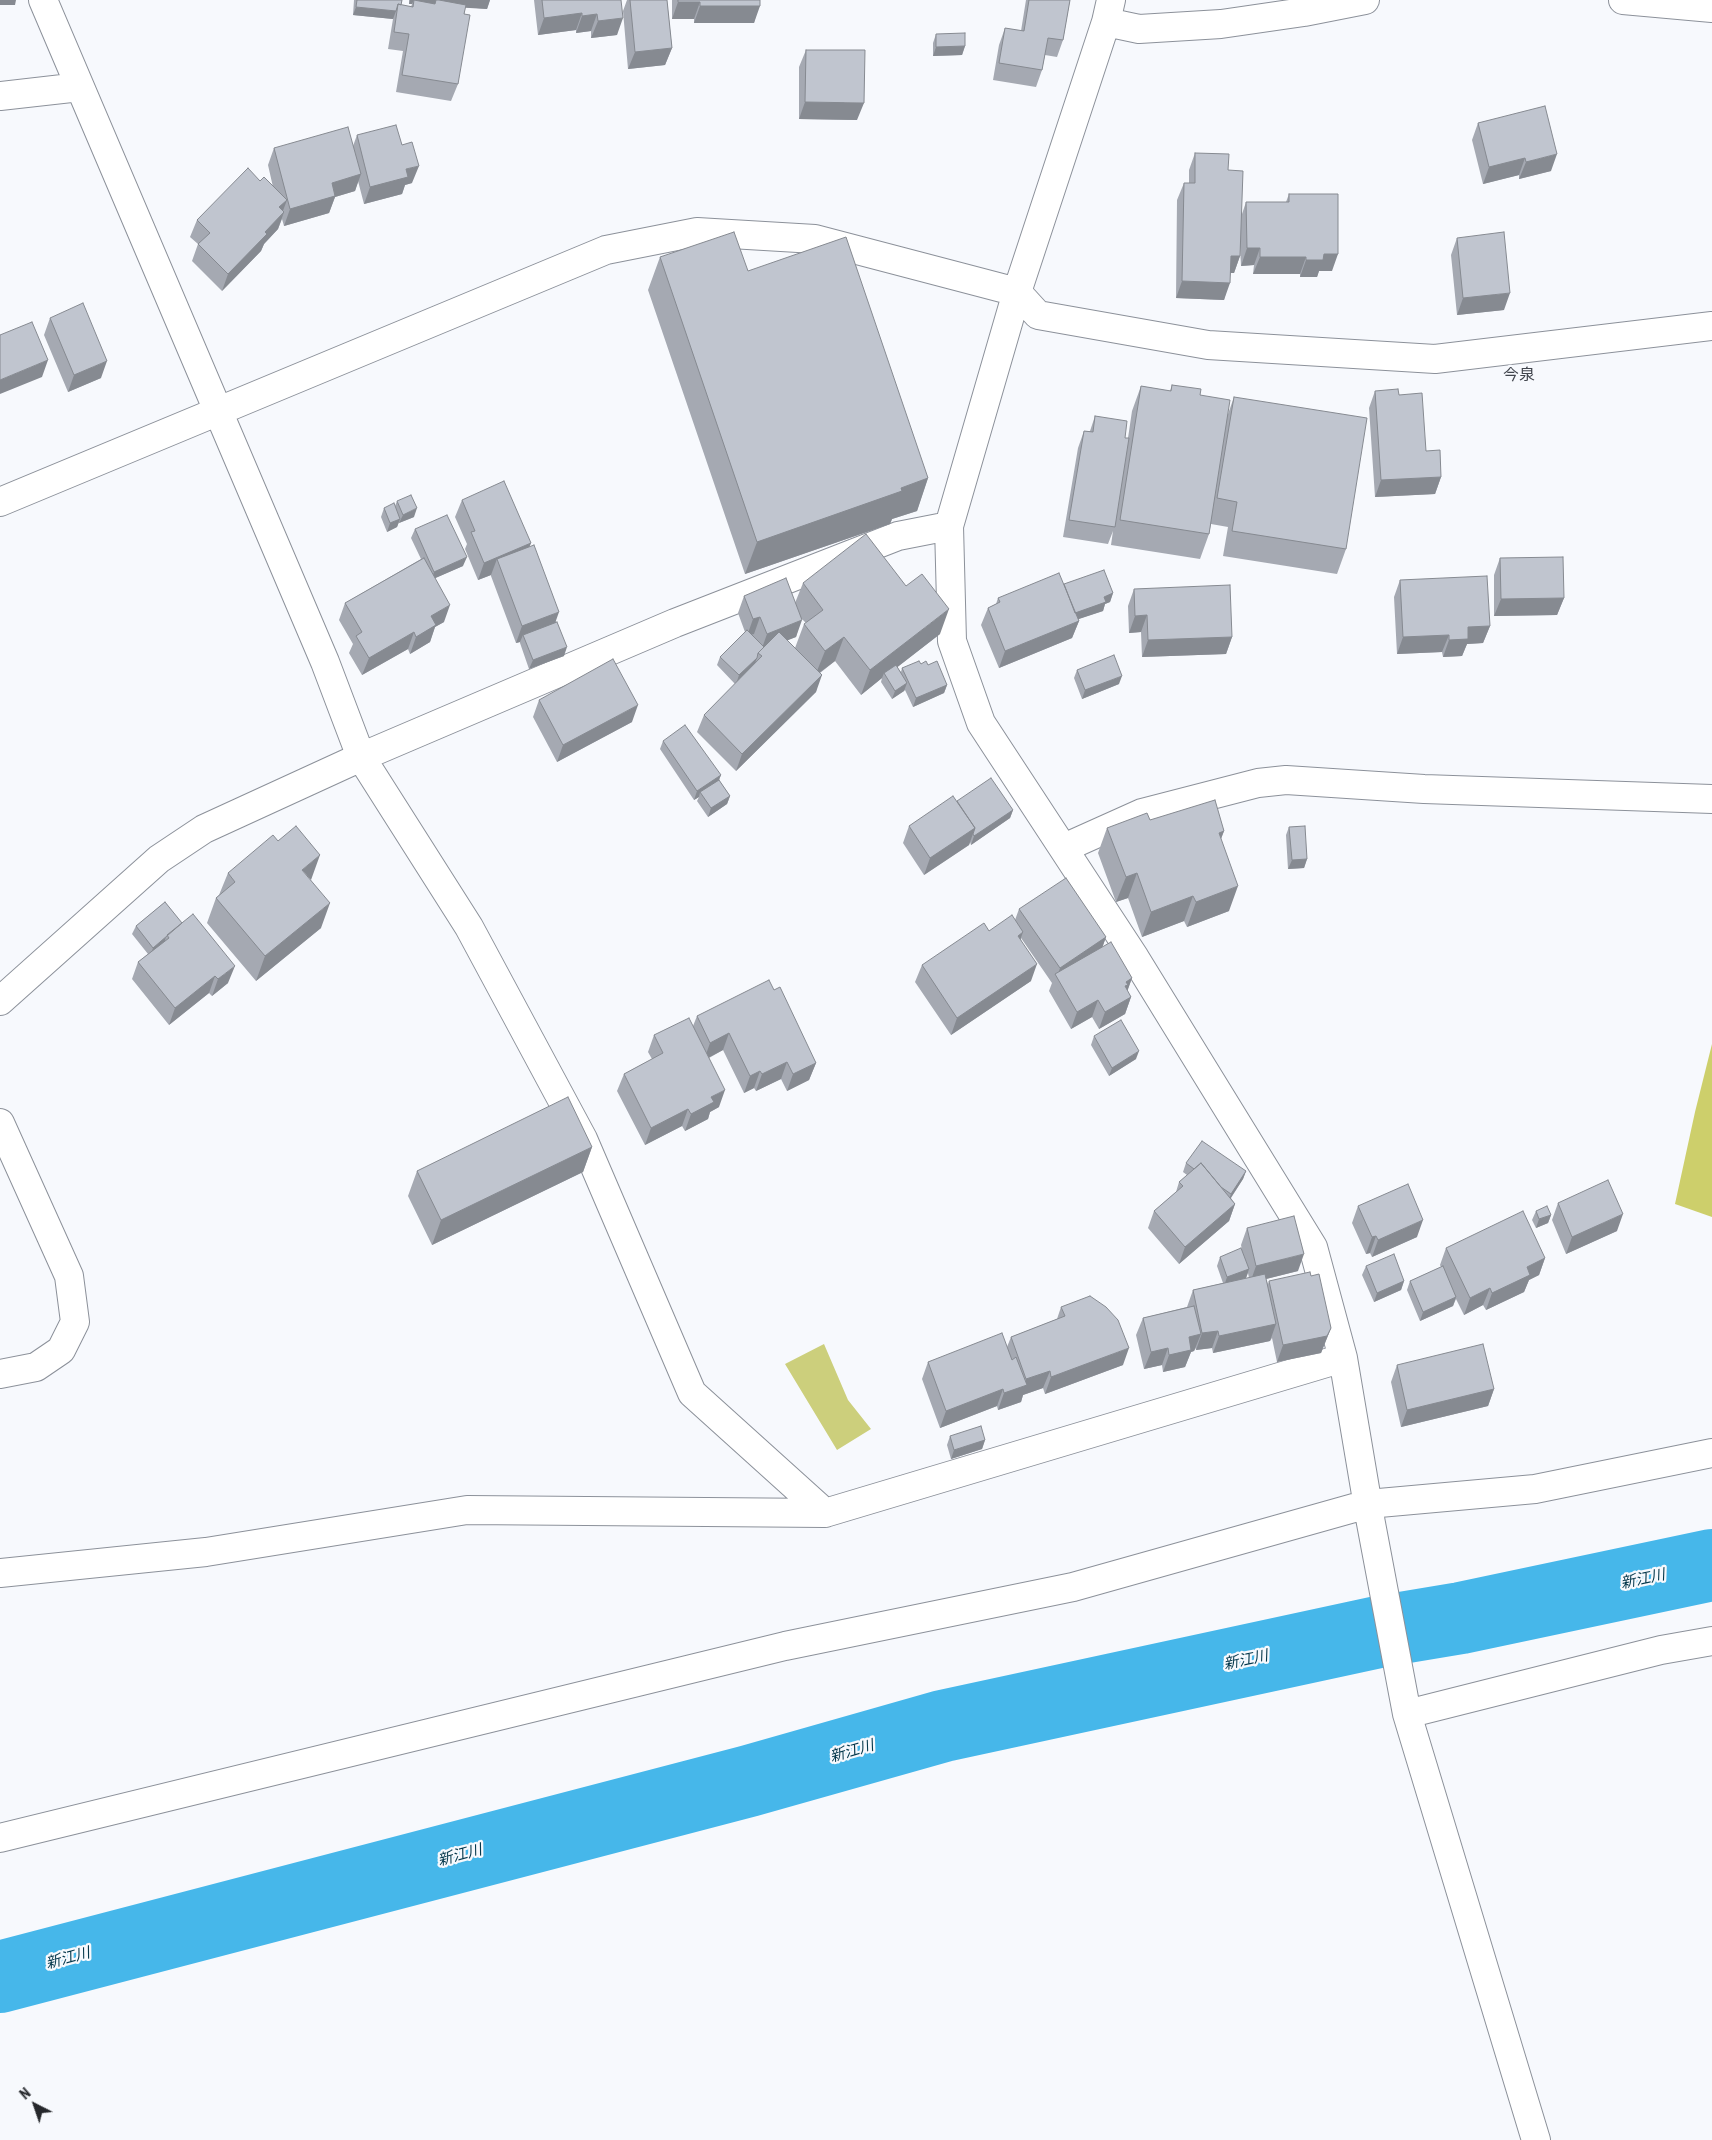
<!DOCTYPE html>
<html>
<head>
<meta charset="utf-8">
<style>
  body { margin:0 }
  #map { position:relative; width:1712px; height:2140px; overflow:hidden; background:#f7f9fd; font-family:"Roboto Condensed",sans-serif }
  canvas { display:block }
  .north { position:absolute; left:10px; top:2080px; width:50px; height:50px; -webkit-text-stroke:4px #f7f9fd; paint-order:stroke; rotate:319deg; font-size:14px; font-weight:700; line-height:20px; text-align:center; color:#26282c }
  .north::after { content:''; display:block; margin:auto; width:18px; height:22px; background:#26282c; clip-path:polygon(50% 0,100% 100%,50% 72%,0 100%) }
</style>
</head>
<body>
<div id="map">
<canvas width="1712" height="2140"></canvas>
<div class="north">N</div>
</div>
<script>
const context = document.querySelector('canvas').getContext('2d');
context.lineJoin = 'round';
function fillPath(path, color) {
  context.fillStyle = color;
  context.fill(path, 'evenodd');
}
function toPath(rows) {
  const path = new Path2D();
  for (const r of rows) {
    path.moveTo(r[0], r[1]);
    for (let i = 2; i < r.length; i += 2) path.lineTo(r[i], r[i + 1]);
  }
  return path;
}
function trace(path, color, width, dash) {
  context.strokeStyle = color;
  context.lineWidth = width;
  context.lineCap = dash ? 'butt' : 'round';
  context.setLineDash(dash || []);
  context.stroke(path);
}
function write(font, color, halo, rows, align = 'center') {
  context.font = font + ' "Roboto Condensed","Noto Sans JP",sans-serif';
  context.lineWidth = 4.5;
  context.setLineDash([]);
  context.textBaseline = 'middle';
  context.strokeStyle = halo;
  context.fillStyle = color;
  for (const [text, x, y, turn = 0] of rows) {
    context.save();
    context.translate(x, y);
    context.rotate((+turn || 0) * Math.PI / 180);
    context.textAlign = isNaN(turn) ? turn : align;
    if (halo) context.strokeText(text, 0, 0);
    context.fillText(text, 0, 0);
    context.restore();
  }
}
const green = toPath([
  [824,1344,848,1400,871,1429,837,1450,785,1364]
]);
const forest = toPath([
  [1712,1044,1712,1217,1675,1204,1695,1112]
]);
const river = toPath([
  [0,1977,749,1781,943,1726,1383,1631,1461,1618,1712,1565]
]);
const minor = toPath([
  [43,0,325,662,361,757,469,927,583,1139,692,1393,825,1513,1343,1358],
  [1111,0,1106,22,1017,292,949,526,952,641,981,723,1135,958,1313,1247,1343,1358,1370,1518,1407,1714,1536,2140],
  [1623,0,1712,8],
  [1106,22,1139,29,1221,24,1304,12,1365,0],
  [0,96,80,87],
  [0,502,606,250,697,232,815,239,1017,292,1038,315,1208,345,1435,359,1712,326],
  [1064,848,1142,813,1258,783,1286,780,1424,789,1712,799],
  [0,1001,159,859,204,829,361,757,675,623,898,536,949,526],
  [0,1123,69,1276,75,1322,61,1350,36,1367,0,1374],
  [0,1573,206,1552,467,1510,825,1513],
  [1407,1714,1661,1650,1712,1641],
  [0,1838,785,1646,1073,1587,1368,1504,1535,1489,1712,1453]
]);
const wall = toPath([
  [354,0,402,0,401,5,411,7,412,4,409,4,409,0,490,0,487,9,465,7,458,84,451,101,396,92,403,51,388,49,393,19,353,15],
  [534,0,621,0,617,35,591,38,591,31,576,33,576,30,538,35],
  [627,0,667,0,672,48,665,65,628,69,623,11],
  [672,0,760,0,754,23,694,23,694,19,672,19],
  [1026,0,1070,0,1063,40,1057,57,1045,55,1042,70,1036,87,993,80,999,45,1005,28,1021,31],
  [936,34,965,46,962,55,933,56,933,43],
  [806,50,857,120,799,119,799,67],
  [1478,123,1551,171,1519,179,1519,175,1483,184,1472,140],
  [357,135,412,183,405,185,402,194,364,204,358,181,355,191,335,197,329,213,284,226,282,219,278,229,264,244,261,251,222,291,192,261,198,244,190,237,197,220,260,181,273,187,268,165,274,148,353,146],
  [1195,153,1228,170,1242,214,1246,202,1286,202,1289,194,1332,271,1319,271,1317,277,1300,277,1300,274,1253,274,1254,265,1241,266,1240,247,1240,256,1234,273,1231,273,1224,300,1176,298,1177,200,1184,183,1189,183,1189,170],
  [1457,238,1504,310,1457,315,1451,255],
  [660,257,748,271,928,478,917,511,892,519,890,524,745,574,648,290],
  [50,318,101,378,68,392,44,335],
  [1172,385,1200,395,1228,414,1234,397,1346,549,1337,574,1223,556,1228,527,1211,524,1209,534,1200,559,1111,545,1113,531,1108,544,1063,537,1078,448,1084,431,1090,431,1095,416,1125,438,1128,438,1132,411,1141,386,1170,391],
  [1375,391,1399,395,1426,451,1441,477,1435,494,1375,497,1369,408],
  [462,500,531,543,529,547,556,622,564,656,529,669,520,643,520,642,516,643,491,576,491,575,478,580,465,549,467,544,455,517],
  [397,501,414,517,399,523,399,522,397,527,387,532,381,517,384,508,395,506],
  [415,529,463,566,435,578,444,622,435,627,430,642,410,654,408,649,362,675,349,653,353,644,339,620,345,603,421,559,411,538],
  [1500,558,1564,598,1557,615,1494,616,1494,575],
  [1400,580,1490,626,1483,643,1467,644,1462,656,1443,657,1442,652,1397,654,1394,597],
  [803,583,940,634,897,667,901,672,902,668,921,664,928,665,947,685,944,693,913,707,905,690,904,691,892,699,881,682,882,678,861,695,835,661,820,673,816,692,736,771,697,732,704,715,735,684,717,665,720,657,745,632,738,613,744,596,795,603],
  [801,618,806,623,804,624,795,648,787,640,796,637],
  [1064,584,1113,593,1110,602,1105,604,1103,611,1078,619,1079,621,1072,638,999,668,981,625,988,608,996,604,998,598],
  [1134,589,1232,637,1226,654,1142,657,1141,632,1129,633,1128,606],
  [1077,670,1119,684,1082,699,1074,678],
  [539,700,632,722,557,762,533,717],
  [663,741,721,775,719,780,730,796,727,804,708,817,697,801,699,797,694,800,660,749],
  [957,801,1013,810,1010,818,971,845,970,842,969,845,924,875,903,843,909,826],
  [1150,820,1224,831,1221,839,1229,911,1187,927,1184,921,1142,937,1128,898,1116,902,1098,853,1107,828],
  [1289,827,1307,859,1304,868,1288,869,1286,835],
  [228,873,311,880,321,928,256,981,207,923,216,898,219,895],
  [165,902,228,983,212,996,209,993,169,1025,132,979,138,962,148,954,132,934,136,926],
  [1019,909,1106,937,1102,948,1132,978,1127,991,1131,997,1125,1014,1099,1029,1092,1017,1071,1029,1049,991,1052,983,1021,938,1021,939,1031,981,951,1035,915,982,922,965,989,931,1015,920],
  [774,990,816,1063,809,1080,787,1091,781,1079,756,1091,754,1088,744,1093,723,1050,709,1058,719,1107,710,1112,708,1119,685,1131,682,1126,645,1145,617,1091,624,1074,652,1059,648,1052,654,1035,693,1026,697,1016],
  [1094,1036,1136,1059,1109,1076,1091,1045],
  [592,1147,583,1172,432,1245,408,1196,417,1171],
  [1186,1163,1246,1171,1243,1179,1231,1198,1235,1204,1229,1221,1179,1264,1148,1228,1154,1211,1176,1192,1179,1182,1187,1175,1183,1172],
  [1558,1203,1617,1231,1566,1254,1552,1220],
  [1358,1206,1417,1237,1372,1257,1370,1253,1366,1254,1352,1223],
  [1536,1211,1551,1215,1548,1223,1536,1228,1532,1220],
  [1247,1228,1298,1271,1266,1279,1268,1284,1269,1281,1311,1276,1331,1328,1321,1353,1277,1362,1272,1338,1270,1341,1213,1353,1212,1348,1196,1350,1196,1348,1194,1351,1191,1352,1185,1367,1163,1372,1162,1365,1144,1369,1136,1335,1143,1318,1187,1307,1193,1290,1223,1283,1217,1266,1220,1257,1242,1250,1241,1245],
  [1248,1273,1249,1278,1242,1279,1246,1278],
  [1446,1248,1545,1258,1539,1275,1529,1280,1524,1292,1486,1310,1483,1305,1464,1315,1456,1299,1453,1306,1420,1321,1407,1290,1410,1281,1441,1267,1440,1265],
  [1366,1266,1404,1281,1401,1290,1374,1302,1362,1275],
  [1061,1307,1123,1365,1045,1394,1043,1388,1023,1395,1021,1402,998,1410,997,1406,940,1428,922,1379,928,1362,1007,1347,1011,1337,1057,1319],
  [1397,1365,1494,1389,1488,1406,1401,1427,1391,1382],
  [950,1436,985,1440,982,1449,951,1459,947,1445]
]);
const shadedWall = toPath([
  [0,0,16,0,15,5,0,5],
  [410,0,414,0,412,4,409,4],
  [414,0,436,0,434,6],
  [436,0,490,0,487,9,435,6],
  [678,2,700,2,694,19,672,19],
  [700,6,760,6,754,23,694,23],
  [356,7,396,11,393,19,353,15],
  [582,13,576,30,538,35,544,18],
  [597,14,591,31,576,33,582,16],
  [623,18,617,35,591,38,598,21],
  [965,46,962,55,933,56,936,47],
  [672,48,665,65,628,69,635,52],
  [805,102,864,103,857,120,799,119],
  [1557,154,1551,171,1519,179,1526,162],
  [1525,158,1519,175,1483,184,1489,167],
  [419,166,412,183,405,185,402,194,364,204,370,187,406,169],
  [361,174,355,191,335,197,329,213,284,226,290,209,332,183],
  [287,200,281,216,284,212,278,229,264,244,261,251,222,291,228,274,265,232,279,207],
  [1247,248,1260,248,1254,265,1241,266],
  [1324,254,1338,254,1332,271,1319,271,1317,277,1300,277,1306,260],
  [1231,256,1240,256,1234,273,1225,273],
  [1260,257,1306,257,1300,274,1253,274],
  [1182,281,1230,283,1224,300,1176,298],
  [1510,293,1504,310,1457,315,1463,298],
  [48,360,42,377,0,394,0,380],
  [107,361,101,378,68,392,74,375],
  [1441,477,1435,494,1375,497,1381,480],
  [928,478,917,511,892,519,890,524,745,574,757,542],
  [417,508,414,517,399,523,403,515],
  [400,519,397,527,387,532,390,523],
  [531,543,524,560,497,559,491,575,478,580,484,563],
  [467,557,463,566,431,580,434,572],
  [1113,593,1110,602,1105,604,1103,611,1070,622,1073,614,1104,597],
  [1564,598,1557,615,1494,616,1501,599],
  [450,605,444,622,435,627,430,642,410,654,416,637,431,616],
  [949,609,940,634,886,676,884,673,882,678,861,695,870,670],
  [559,612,553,629,523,635,520,642,516,643,522,626],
  [1147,615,1141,632,1129,633,1135,616],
  [760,617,754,634,747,636,753,619],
  [802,620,796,637,761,651,767,634],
  [1079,621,1072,638,999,668,1005,651],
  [1490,626,1483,643,1467,644,1462,656,1443,657,1449,640,1468,627],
  [414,632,408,649,362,675,369,658],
  [1449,635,1442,652,1397,654,1403,637],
  [844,637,835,661,815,676,825,651],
  [1232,637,1226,654,1142,657,1148,640],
  [567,647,564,656,529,669,533,660],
  [757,658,754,666,736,684,739,675],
  [822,675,816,692,736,771,742,754],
  [1122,676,1119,684,1082,699,1085,690],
  [907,683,904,691,892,699,895,691],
  [947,685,944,693,913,707,916,698],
  [638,705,632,722,557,762,563,745],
  [721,775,717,784,700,792,699,797,694,800,697,791],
  [730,796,727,804,708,817,711,808],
  [1013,810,1010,818,971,845,974,836],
  [975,828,969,845,924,875,930,858],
  [1224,831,1214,856,1219,833],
  [320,855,311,880,302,870],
  [1307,859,1304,868,1288,869,1292,860],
  [1137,873,1128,898,1116,902,1126,877],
  [1238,886,1229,911,1187,927,1196,902],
  [1193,896,1184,921,1142,937,1151,912],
  [330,903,321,928,256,981,265,956],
  [1023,932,1017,949,1018,936],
  [166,937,163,946,150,956,153,948],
  [1106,937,1100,954,1057,977,1060,968],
  [1037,964,1031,981,951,1035,957,1018],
  [235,966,228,983,212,996,218,979],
  [215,976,209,993,169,1025,175,1008],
  [1132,978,1126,995,1123,997,1126,982],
  [1131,997,1125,1014,1099,1029,1105,1012],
  [1098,1000,1092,1017,1071,1029,1077,1012],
  [729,1033,723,1050,704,1060,710,1043],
  [1139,1051,1136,1059,1109,1076,1112,1068],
  [787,1062,781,1079,756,1091,762,1074],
  [816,1063,809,1080,787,1091,793,1074],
  [760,1071,754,1088,744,1093,750,1076],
  [725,1090,719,1107,710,1112,708,1119,685,1131,691,1114,711,1097],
  [688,1109,682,1126,645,1145,651,1128],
  [592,1147,583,1172,432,1245,441,1220],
  [1246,1171,1243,1179,1228,1202,1231,1194],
  [1235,1204,1229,1221,1179,1264,1185,1247],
  [1623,1214,1617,1231,1566,1254,1572,1237],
  [1551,1215,1548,1223,1536,1228,1539,1219],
  [1423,1220,1417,1237,1372,1257,1378,1240],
  [1376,1236,1370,1253,1366,1254,1372,1237],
  [1304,1254,1298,1271,1250,1283,1256,1266],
  [1545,1258,1539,1275,1529,1280,1524,1292,1486,1310,1492,1293,1527,1267],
  [1249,1269,1246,1278,1224,1286,1227,1277],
  [1404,1281,1401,1290,1374,1302,1377,1293],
  [1490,1288,1483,1305,1464,1315,1470,1298],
  [1456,1297,1453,1306,1420,1321,1423,1312],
  [1276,1324,1270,1341,1213,1353,1219,1336],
  [1331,1328,1321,1353,1277,1362,1283,1345],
  [1218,1331,1212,1348,1196,1350,1202,1333],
  [1201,1334,1194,1351,1191,1352,1185,1367,1163,1372,1169,1355,1189,1337],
  [1129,1348,1123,1365,1045,1394,1051,1377],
  [1168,1348,1162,1365,1144,1369,1151,1352],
  [1050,1371,1043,1388,1023,1395,1021,1402,998,1410,1004,1393,1024,1386,1026,1379],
  [1003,1389,997,1406,940,1428,946,1411],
  [1494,1389,1488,1406,1401,1427,1407,1410],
  [985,1440,982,1449,951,1459,954,1450]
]);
const building = toPath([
  [357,0,402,0,401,5,398,4,396,11,356,7,357,0],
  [414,0,435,4,436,0,439,0,466,5,464,14,470,15,458,84,402,75,409,34,394,32,398,4,413,7,414,0],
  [542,0,621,0,623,18,598,21,597,14,582,16,582,13,544,18,542,0],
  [630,0,667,0,672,48,635,52,630,0],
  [678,0,760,0,760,6,700,6,700,2,678,2,678,0],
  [1029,0,1070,0,1063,40,1048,38,1042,70,999,63,1005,28,1024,31,1029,0],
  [965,33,965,46,936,47,936,34,965,33],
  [806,50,865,50,864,103,805,102,806,50],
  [1545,106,1557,154,1526,162,1525,158,1489,167,1478,123,1545,106],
  [396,125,402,145,412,142,419,166,406,169,408,177,370,187,357,135,396,125],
  [348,127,361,174,332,183,335,196,290,209,274,148,348,127],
  [1195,153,1229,154,1228,170,1243,171,1240,256,1231,256,1230,283,1182,281,1184,183,1195,183,1195,153],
  [248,168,260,181,264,177,287,200,279,207,284,212,265,232,267,234,228,274,198,244,210,233,197,220,248,168],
  [1289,194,1338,194,1338,254,1324,254,1323,260,1306,260,1306,257,1260,257,1260,248,1247,248,1246,202,1289,202,1289,194],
  [734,232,748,271,846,237,928,478,901,488,902,491,757,542,660,257,734,232],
  [1504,232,1510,293,1463,298,1457,238,1504,232],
  [83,303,107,361,74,375,50,318,83,303],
  [32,322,48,360,0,380,0,335,32,322],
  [1172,385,1201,389,1200,395,1230,400,1209,534,1120,520,1141,386,1171,391,1172,385],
  [1398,389,1399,395,1422,393,1426,451,1440,450,1441,477,1381,480,1375,391,1398,389],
  [1234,397,1367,418,1346,549,1232,531,1237,502,1217,498,1234,397],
  [1095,416,1127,421,1125,438,1129,438,1115,527,1069,520,1084,431,1093,432,1095,416],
  [504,481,531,543,484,563,471,532,475,531,462,500,504,481],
  [411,495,417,508,403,515,397,501,411,495],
  [394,503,400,519,390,523,384,508,394,503],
  [447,515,467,557,434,572,415,529,447,515],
  [866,534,906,586,922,574,949,609,870,670,844,637,825,651,804,624,823,610,803,583,866,534],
  [534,545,559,612,522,626,497,559,534,545],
  [1563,557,1564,598,1501,599,1500,558,1563,557],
  [424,558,450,605,431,616,436,625,416,637,414,632,369,658,356,636,362,632,345,603,424,558],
  [1104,570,1113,593,1104,597,1106,602,1075,613,1064,584,1104,570],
  [1059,573,1079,621,1005,651,988,608,1000,602,998,598,1059,573],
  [1487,576,1490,626,1468,627,1468,639,1449,640,1449,635,1403,637,1400,580,1487,576],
  [786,578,802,620,767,634,760,617,753,619,744,596,786,578],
  [1230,585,1232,637,1148,640,1147,615,1135,616,1134,589,1230,585],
  [557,622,567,647,533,660,523,635,557,622],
  [747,630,764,647,758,653,757,658,739,675,720,657,747,630],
  [779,632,822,675,742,754,704,715,762,656,758,653,779,632],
  [1114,655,1122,676,1085,690,1077,670,1114,655],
  [613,659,638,705,563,745,539,700,613,659],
  [919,661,921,664,926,661,928,665,937,661,947,685,916,698,902,668,919,661],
  [896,665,907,683,895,691,884,673,896,665],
  [685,725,721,775,697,791,663,741,685,725],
  [991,778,1013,810,974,836,973,834,975,828,957,801,991,778],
  [719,780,730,796,711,808,700,792,719,780],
  [953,796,975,828,930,858,909,826,953,796],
  [1215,800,1224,831,1219,833,1238,886,1196,902,1193,896,1151,912,1137,873,1126,877,1107,828,1147,813,1150,820,1215,800],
  [296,826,320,855,302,870,330,903,265,956,216,898,235,882,228,873,273,835,278,841,296,826],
  [1305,826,1307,859,1292,860,1289,827,1305,826],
  [1066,878,1106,937,1060,968,1019,909,1066,878],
  [165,902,182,923,153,948,136,926,165,902],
  [193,914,235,966,218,979,215,976,175,1008,138,962,169,938,167,935,193,914],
  [1012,915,1023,932,1018,936,1037,964,957,1018,922,965,984,923,989,931,1012,915],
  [1111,942,1132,978,1126,982,1128,985,1125,986,1131,997,1105,1012,1098,1000,1077,1012,1055,974,1111,942],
  [769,980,774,990,780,987,816,1063,793,1074,787,1062,762,1074,760,1071,750,1076,729,1033,710,1043,697,1016,769,980],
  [689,1018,725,1090,711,1097,714,1102,691,1114,688,1109,651,1128,624,1074,663,1053,654,1035,689,1018],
  [1121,1020,1139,1051,1112,1068,1094,1036,1121,1020],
  [568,1097,592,1147,441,1220,417,1171,568,1097],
  [1202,1141,1246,1171,1231,1194,1221,1187,1201,1163,1194,1169,1186,1163,1202,1141],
  [1201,1163,1235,1204,1185,1247,1154,1211,1183,1186,1179,1182,1201,1163],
  [1608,1180,1623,1214,1572,1237,1558,1203,1608,1180],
  [1408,1184,1423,1220,1378,1240,1376,1236,1372,1237,1358,1206,1408,1184],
  [1547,1206,1551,1215,1539,1219,1536,1211,1547,1206],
  [1523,1211,1545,1258,1527,1267,1530,1275,1492,1293,1490,1288,1470,1298,1446,1248,1523,1211],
  [1294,1216,1304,1254,1256,1266,1247,1228,1294,1216],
  [1241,1248,1249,1269,1227,1277,1220,1257,1241,1248],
  [1394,1254,1404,1281,1377,1293,1366,1266,1394,1254],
  [1443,1266,1456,1297,1423,1312,1410,1281,1443,1266],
  [1310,1272,1311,1276,1319,1274,1331,1328,1327,1336,1283,1345,1269,1281,1310,1272],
  [1265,1274,1276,1324,1219,1336,1218,1331,1202,1333,1193,1290,1265,1274],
  [1090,1296,1106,1307,1118,1320,1129,1348,1051,1377,1050,1371,1026,1379,1011,1337,1065,1316,1061,1307,1090,1296],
  [1194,1306,1201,1334,1189,1337,1191,1350,1169,1355,1168,1348,1151,1352,1143,1318,1194,1306],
  [1002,1333,1012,1360,1016,1357,1027,1385,1004,1393,1003,1389,946,1411,928,1362,1002,1333],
  [1483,1344,1494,1389,1407,1410,1397,1365,1483,1344],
  [981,1426,985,1440,954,1450,950,1436,981,1426]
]);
const waterNames = [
  ["新江川",1643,1580,-12],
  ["新江川",1246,1661,-12],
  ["新江川",852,1752,-16],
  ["新江川",460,1856,-15],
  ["新江川",68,1959,-15]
];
const quarterNames = [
  ["今泉",1519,376]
];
fillPath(green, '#cccf7c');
fillPath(forest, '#cdcf6b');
trace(river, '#46b7ea', 72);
trace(minor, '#8c919a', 30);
trace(minor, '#fff', 28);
fillPath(wall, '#a5a9b2');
fillPath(shadedWall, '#868a91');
fillPath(building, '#c0c5cf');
trace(building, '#868a91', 1);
write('italic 15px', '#04374b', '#f7f9fd', waterNames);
write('16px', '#42464e', '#f7f9fd', quarterNames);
</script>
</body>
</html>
